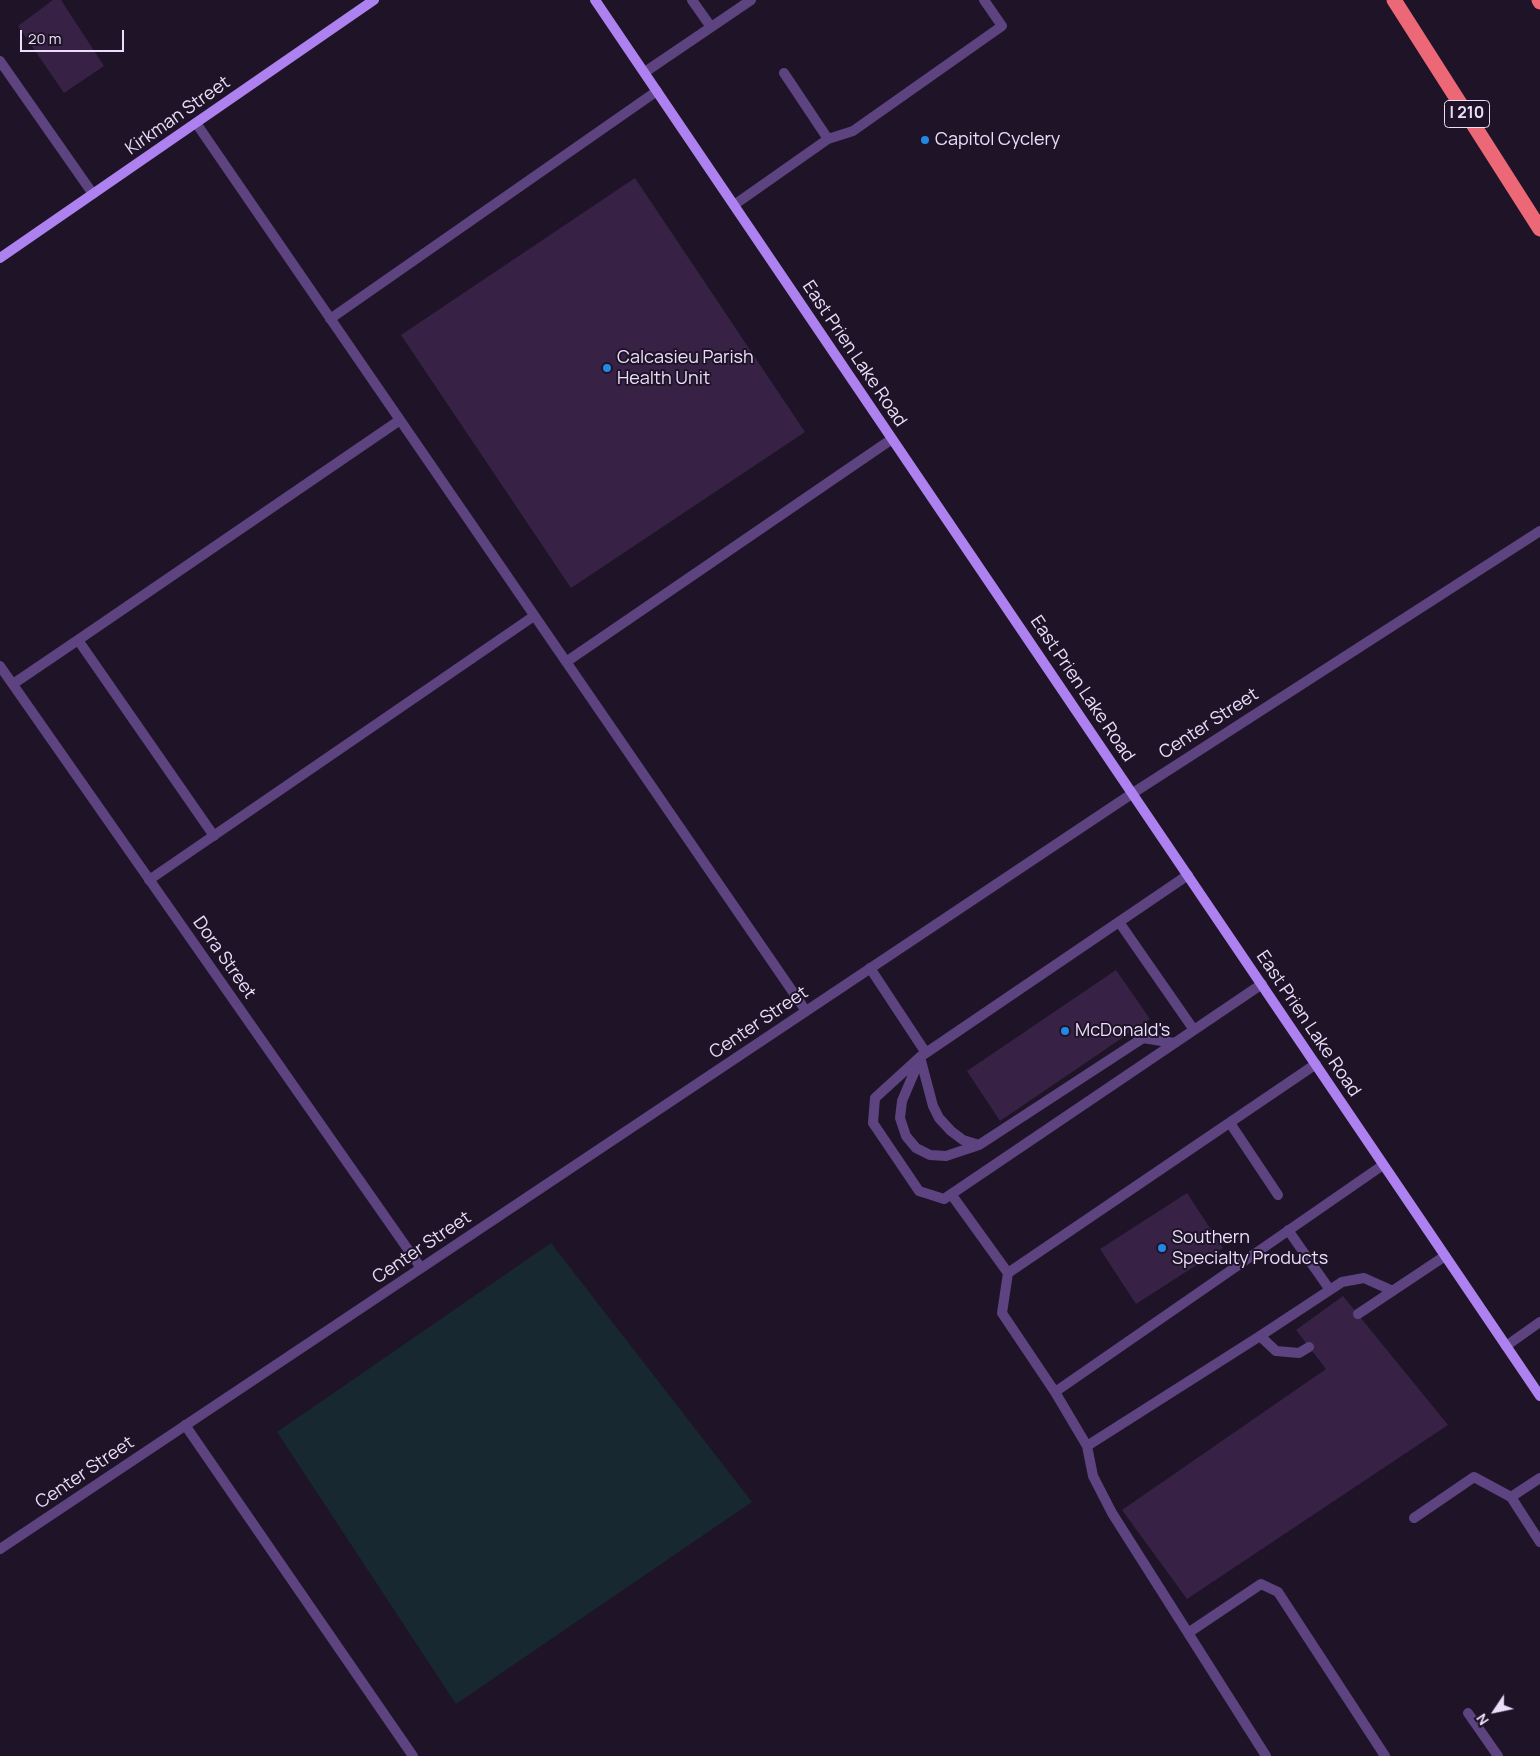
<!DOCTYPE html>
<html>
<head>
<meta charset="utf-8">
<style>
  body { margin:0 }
  #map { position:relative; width:1540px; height:1756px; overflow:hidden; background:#1e1327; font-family:Manrope,sans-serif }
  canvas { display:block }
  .north { position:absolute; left:1470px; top:1686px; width:50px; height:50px; -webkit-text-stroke:4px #1e1327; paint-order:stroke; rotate:236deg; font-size:14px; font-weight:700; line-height:20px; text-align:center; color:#ecdefb }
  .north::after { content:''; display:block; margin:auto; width:18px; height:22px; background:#ecdefb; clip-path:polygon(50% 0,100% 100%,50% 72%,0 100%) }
  .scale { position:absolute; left:20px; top:30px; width:104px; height:22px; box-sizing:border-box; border:2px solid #ecdefb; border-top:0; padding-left:6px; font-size:15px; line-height:18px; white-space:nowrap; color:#ecdefb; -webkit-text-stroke:4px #1e1327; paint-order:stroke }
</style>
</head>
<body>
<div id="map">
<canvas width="1540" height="1756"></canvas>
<div class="north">N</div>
<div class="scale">20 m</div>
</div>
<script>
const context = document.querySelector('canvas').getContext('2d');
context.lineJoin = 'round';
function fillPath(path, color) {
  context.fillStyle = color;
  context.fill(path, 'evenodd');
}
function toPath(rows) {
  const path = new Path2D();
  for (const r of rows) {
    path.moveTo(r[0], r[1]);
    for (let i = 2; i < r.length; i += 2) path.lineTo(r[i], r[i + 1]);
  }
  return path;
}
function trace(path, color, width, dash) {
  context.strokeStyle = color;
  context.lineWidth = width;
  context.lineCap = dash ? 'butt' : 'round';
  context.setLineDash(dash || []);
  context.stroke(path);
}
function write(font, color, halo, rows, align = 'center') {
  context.font = font + ' Manrope,sans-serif';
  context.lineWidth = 4;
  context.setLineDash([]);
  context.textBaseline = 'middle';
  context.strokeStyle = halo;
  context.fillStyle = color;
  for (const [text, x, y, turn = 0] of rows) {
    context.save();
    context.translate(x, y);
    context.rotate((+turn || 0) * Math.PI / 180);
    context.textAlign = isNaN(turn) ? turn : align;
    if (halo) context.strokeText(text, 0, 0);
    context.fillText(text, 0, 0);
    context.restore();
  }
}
const green = toPath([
  [551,1243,752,1502,456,1704,277,1432]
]);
const building = toPath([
  [53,0,61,0,104,66,64,93,18,26],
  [635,178,805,432,571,588,401,335],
  [1116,970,1150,1019,1000,1121,967,1071],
  [1187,1193,1223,1248,1136,1304,1100,1249],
  [1343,1296,1448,1425,1187,1599,1122,1510,1326,1369,1296,1330]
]);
const lane = toPath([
  [692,0,711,27],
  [0,61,93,194],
  [645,72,751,0],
  [196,123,806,1011],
  [828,139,853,131,1002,26,984,0],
  [734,205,828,139,784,73],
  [330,319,657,91],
  [78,640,400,420],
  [566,662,892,439],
  [13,684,78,640,214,836],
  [1188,875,920,1057,875,1098,873,1123,919,1191,944,1199,1262,984],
  [149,880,534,616],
  [1119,922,1194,1030],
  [870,968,926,1053],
  [920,1057,933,1106,939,1118,951,1131,963,1140,979,1145,1143,1038,1174,1043],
  [919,1061,902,1101,900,1118,906,1136,916,1148,930,1155,946,1156,979,1145],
  [1230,1123,1278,1195],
  [951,1194,1008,1273,1002,1313,1055,1392,1383,1165],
  [1288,1230,1330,1290],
  [1008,1273,1316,1064],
  [1358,1314,1445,1256],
  [1260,1336,1342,1282,1364,1278,1393,1291],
  [1055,1392,1087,1446,1093,1476,1112,1513,1266,1756],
  [185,1425,413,1756],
  [1087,1446,1260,1336,1276,1351,1299,1353,1309,1347],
  [1540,1478,1511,1497,1540,1542],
  [1414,1518,1474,1477,1511,1497],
  [1188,1633,1261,1584,1278,1592,1385,1756],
  [1468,1713,1498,1756]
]);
const street = toPath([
  [0,666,421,1268],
  [1506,1346,1540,1322],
  [0,1549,1133,793,1540,531]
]);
const secondary = toPath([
  [595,0,1540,1396],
  [0,258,374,0]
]);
const highway = toPath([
  [1394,0,1540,229],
  [1539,0,1540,2]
]);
const markers = [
  [925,140,5,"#2288e3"],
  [607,368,5,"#2288e3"],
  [1065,1031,5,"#2288e3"],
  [1162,1248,5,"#2288e3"]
];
const shields = [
  [1467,114,45]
];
const shieldNames = [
  ["I 210",1467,114]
];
const streetNames = [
  ["Kirkman Street",178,116,-35],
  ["East Prien Lake Road",854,354,56],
  ["East Prien Lake Road",1082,689,56],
  ["Center Street",1209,724,-33],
  ["Dora Street",224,958,55],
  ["Center Street",759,1023,-34],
  ["East Prien Lake Road",1308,1024,56],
  ["Center Street",422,1248,-34],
  ["Center Street",85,1473,-34]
];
const poiNames = [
  ["Capitol Cyclery",935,140],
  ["Calcasieu Parish",617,358],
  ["Health Unit",617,379],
  ["McDonald's",1075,1031],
  ["Southern",1172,1238],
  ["Specialty Products",1172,1259]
];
fillPath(green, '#172831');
fillPath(building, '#372246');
trace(lane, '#5d4480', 10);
trace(street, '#5d4480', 10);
trace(secondary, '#ad81ef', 10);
trace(highway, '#ec6876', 15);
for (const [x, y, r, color] of markers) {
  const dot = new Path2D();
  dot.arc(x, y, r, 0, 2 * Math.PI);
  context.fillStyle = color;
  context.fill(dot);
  trace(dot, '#1e1327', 2);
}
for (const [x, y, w] of shields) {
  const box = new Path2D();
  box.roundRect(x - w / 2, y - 13.5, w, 27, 4);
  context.fillStyle = '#1e1327';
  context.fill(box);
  trace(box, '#ecdefb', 1);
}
write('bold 16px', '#ecdefb', null, shieldNames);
write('18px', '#ecdefb', '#1e1327', streetNames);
write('18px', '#ecdefb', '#1e1327', poiNames, 'left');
</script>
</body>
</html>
